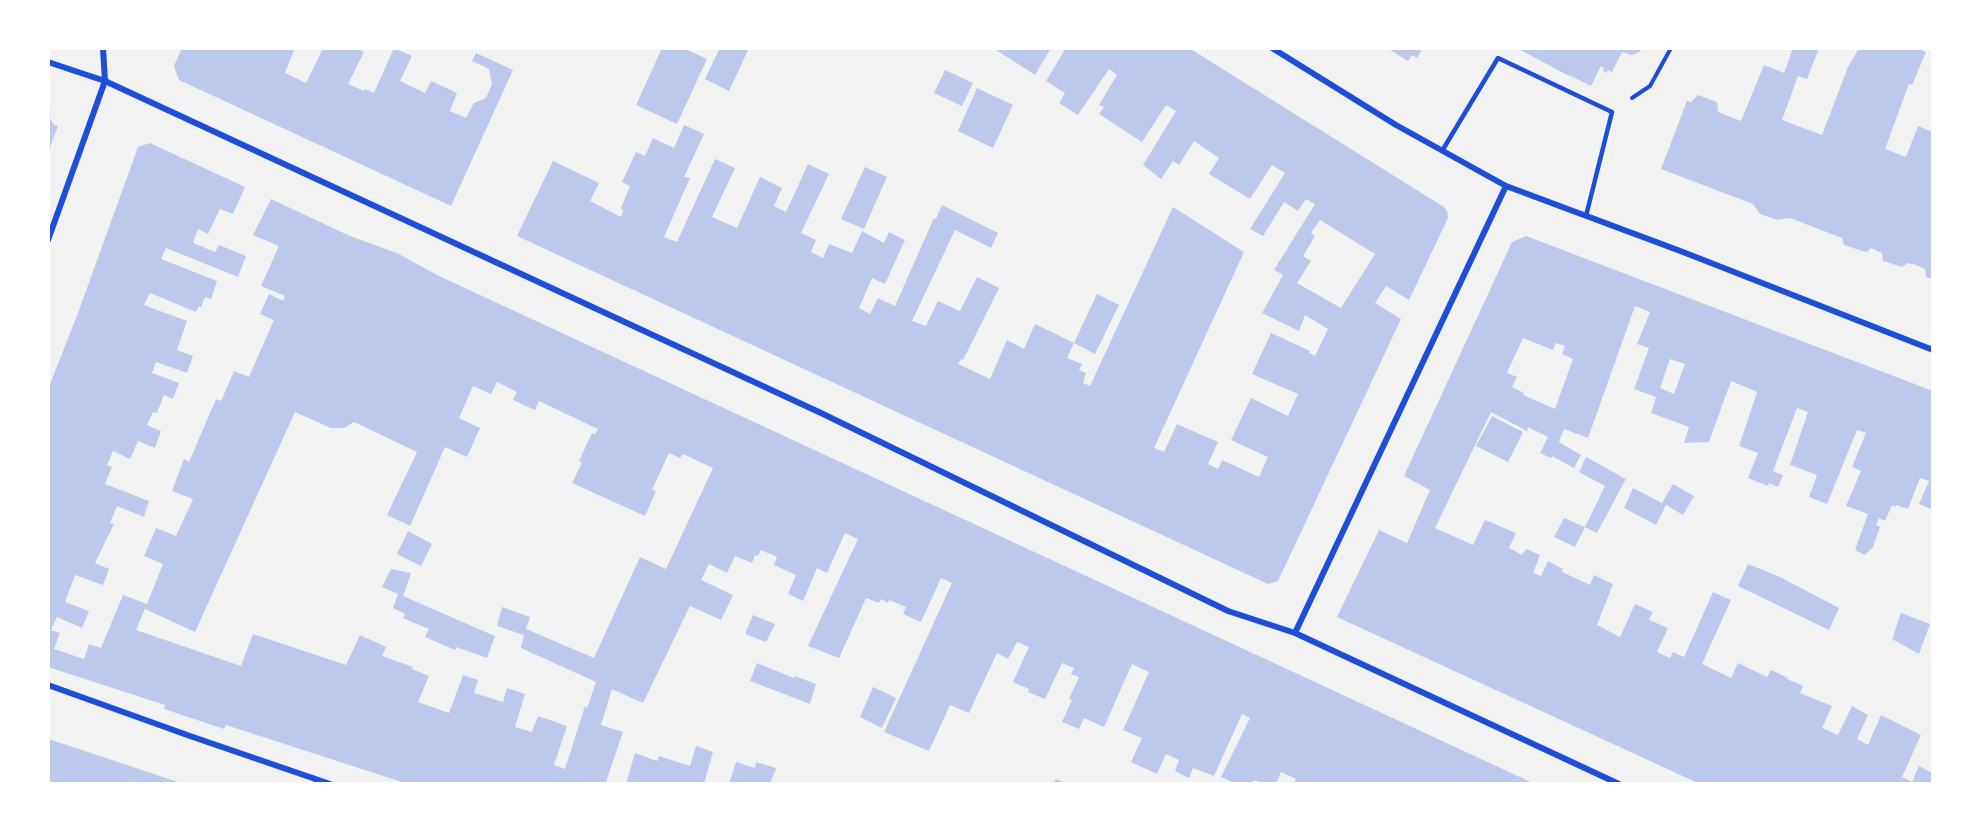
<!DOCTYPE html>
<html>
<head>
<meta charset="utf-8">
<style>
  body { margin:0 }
  #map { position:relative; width:1981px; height:832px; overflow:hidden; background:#f2f2f2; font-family:"Roboto Condensed",sans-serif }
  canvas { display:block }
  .frame { position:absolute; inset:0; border:50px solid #fff; pointer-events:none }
</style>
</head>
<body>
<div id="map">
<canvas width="1981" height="832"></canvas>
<div class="frame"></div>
</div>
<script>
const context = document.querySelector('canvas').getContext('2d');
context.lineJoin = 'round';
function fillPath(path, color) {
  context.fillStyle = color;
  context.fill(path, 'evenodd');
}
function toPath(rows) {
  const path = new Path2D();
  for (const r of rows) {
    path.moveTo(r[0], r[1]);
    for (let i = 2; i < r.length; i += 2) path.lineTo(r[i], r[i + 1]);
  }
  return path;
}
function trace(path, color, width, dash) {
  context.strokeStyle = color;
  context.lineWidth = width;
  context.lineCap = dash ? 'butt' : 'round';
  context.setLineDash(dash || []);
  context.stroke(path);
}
const building = toPath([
  [182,48,295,48,285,73,306,83,323,48,356,48,364,52,348,84,364,91,365,89,374,93,394,48,412,56,400,81,425,93,431,81,457,93,450,111,466,118,474,103,486,98,492,84,489,69,472,61,476,53,513,70,451,206,179,80,174,66],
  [662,48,683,48,707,59,677,124,636,105],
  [720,48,749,48,729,91,705,79],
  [993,48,1051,48,1035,75],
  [1066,48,1189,48,1444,207,1447,211,1448,218,1409,300,1386,286,1375,303,1401,319,1278,581,1268,584,517,236,553,161,599,183,590,201,621,217,623,211,621,208,630,186,622,182,636,152,645,156,653,138,674,148,684,125,704,134,684,177,690,178,664,237,677,242,715,159,735,168,712,217,737,228,760,177,782,188,774,206,786,212,808,164,829,174,801,233,816,240,811,252,823,258,829,244,852,253,862,231,884,243,889,232,905,240,885,284,872,278,859,308,870,314,878,298,895,306,934,218,936,219,942,205,998,233,991,248,955,230,912,321,926,326,938,301,960,311,977,277,999,288,963,360,961,359,958,364,990,379,1007,340,1024,349,1035,324,1074,343,1067,358,1082,364,1079,370,1086,373,1083,383,1090,386,1173,207,1244,252,1154,448,1164,452,1177,424,1218,442,1208,464,1218,469,1222,460,1259,477,1268,457,1231,440,1251,398,1288,416,1298,394,1252,374,1271,333,1310,351,1309,353,1315,356,1328,329,1305,315,1299,331,1262,313,1283,275,1274,270,1315,204,1306,199,1298,211,1284,202,1263,236,1250,229,1285,173,1272,165,1250,199,1209,174,1219,158,1194,141,1179,165,1173,161,1161,179,1143,165,1176,111,1166,105,1142,142,1099,114,1104,107,1099,105,1117,75,1109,69,1078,115,1059,103,1065,93,1046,81],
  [1320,220,1375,254,1341,308,1297,283,1311,261,1303,256,1315,236,1311,233],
  [1391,48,1423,48,1417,58,1412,55,1408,61,1390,50],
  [1517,48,1642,48,1640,52,1631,55,1622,52,1612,72,1608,70,1607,73,1603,71,1604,68,1601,66,1591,86,1569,75,1569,76],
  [1793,48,1819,48,1807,79,1798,76,1782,120,1822,135,1848,67,1859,48,1917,48,1926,52,1912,85,1909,84,1885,149,1906,157,1918,126,1933,132,1933,279,1926,277,1925,269,1916,265,1908,263,1902,267,1883,261,1882,253,1871,248,1867,252,1862,251,1844,245,1842,238,1790,218,1777,220,1760,214,1753,204,1661,169,1687,101,1691,102,1698,95,1717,102,1718,112,1741,121,1764,65,1784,73],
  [945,70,973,83,962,106,934,93],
  [977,88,1013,105,993,148,958,131],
  [48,111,51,112,49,117,54,125,58,126,48,153],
  [150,143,245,187,233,214,220,209,208,234,198,229,193,243,215,252,219,245,246,256,238,277,166,248,161,259,217,281,211,299,205,297,201,307,199,306,196,312,150,293,144,305,187,321,177,350,193,356,187,373,156,362,152,373,179,383,173,399,164,395,157,413,153,412,147,425,161,431,155,448,138,441,130,459,113,451,107,465,112,467,105,484,149,501,144,517,117,506,110,523,114,524,95,563,109,569,103,585,75,575,65,602,89,611,82,628,57,617,51,630,60,633,54,649,84,659,89,644,101,648,123,595,147,604,163,564,144,556,156,528,176,536,193,499,172,491,184,459,189,462,216,399,221,401,222,399,234,371,249,377,274,320,260,314,269,294,283,301,285,296,261,286,279,246,253,235,271,199,350,236,397,253,439,276,1535,784,1294,784,1296,779,1281,772,1276,784,1264,784,1254,780,1252,784,1236,784,1221,777,1250,718,1242,714,1214,776,1193,768,1189,778,1175,771,1179,760,1166,754,1157,774,1131,762,1142,738,1123,730,1149,672,1132,664,1104,727,1084,718,1079,729,1062,722,1072,700,1069,699,1079,677,1071,674,1074,668,1062,663,1045,699,1028,692,1029,689,1013,682,1029,647,1017,642,1008,659,997,653,969,713,950,705,929,751,884,732,952,583,941,578,921,622,903,614,906,607,889,600,888,603,881,599,879,603,866,598,839,658,808,646,858,539,845,533,827,573,817,568,803,601,788,594,796,575,774,565,777,557,761,550,758,556,755,555,752,563,735,556,727,573,709,564,701,580,733,595,721,620,690,606,643,703,612,689,601,725,623,732,606,782,611,784,408,784,226,725,224,729,164,709,165,705,48,667,48,389,78,313,138,147],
  [497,382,517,392,513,400,535,410,539,401,598,429,595,434,592,433,579,461,582,463,572,483,645,516,656,491,652,490,669,453,680,458,683,454,713,468,666,569,640,557,594,658,526,629,530,617,502,607,497,626,524,635,521,648,596,682,587,708,585,706,565,769,554,765,567,726,538,716,532,732,515,727,525,694,507,688,503,702,474,693,478,680,463,675,449,713,418,702,429,676,412,669,413,667,382,656,386,647,360,635,346,665,253,634,241,666,136,630,145,609,195,632,295,412,331,428,344,428,354,422,417,452,387,515,410,526,445,447,467,457,480,428,459,418,473,386,491,394],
  [865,167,887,177,864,229,841,219],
  [1526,236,1933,391,1933,510,1919,504,1929,481,1920,478,1908,509,1896,505,1896,507,1892,505,1885,521,1879,518,1876,525,1880,527,1873,547,1865,555,1855,550,1868,514,1846,506,1861,471,1852,467,1866,433,1857,430,1827,504,1809,497,1817,475,1790,465,1808,412,1797,408,1773,471,1783,475,1778,487,1769,483,1768,486,1748,478,1758,453,1739,446,1757,392,1731,381,1709,442,1684,443,1689,427,1651,413,1656,397,1634,389,1649,348,1637,344,1650,312,1635,306,1588,438,1564,429,1559,442,1581,455,1574,468,1552,456,1551,458,1540,453,1548,437,1528,427,1527,431,1491,412,1435,528,1473,545,1485,520,1516,533,1509,548,1522,555,1526,549,1540,555,1533,573,1541,576,1548,561,1563,569,1562,572,1590,585,1594,575,1613,584,1597,625,1620,637,1635,604,1653,612,1649,620,1668,628,1657,652,1670,658,1673,652,1684,657,1713,592,1731,600,1702,664,1731,678,1738,663,1767,677,1771,670,1788,678,1787,679,1803,686,1800,693,1832,706,1822,728,1838,735,1852,706,1868,715,1857,739,1868,745,1881,715,1921,735,1902,777,1912,782,1919,766,1932,773,1933,784,1700,784,1337,617,1379,530,1407,543,1430,490,1404,476,1512,242],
  [1523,338,1553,350,1556,343,1565,346,1562,354,1573,359,1555,409,1523,395,1524,393,1512,387,1517,377,1507,373],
  [1670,359,1685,364,1674,394,1660,388],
  [1097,294,1119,305,1095,354,1074,343],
  [1492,416,1523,432,1508,462,1476,446],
  [1586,457,1626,479,1597,533,1585,527,1605,486,1579,472],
  [1673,484,1694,496,1683,515,1666,505,1656,525,1624,508,1633,488,1662,503],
  [1564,518,1585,527,1575,547,1554,537],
  [408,531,432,544,421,566,397,554],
  [1748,564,1780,577,1839,608,1829,630,1738,586],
  [391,569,411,573,403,596,495,636,487,658,456,647,455,650,425,637,429,629,403,618,405,614,393,608,398,594,382,587],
  [1901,613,1930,624,1919,654,1892,639],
  [753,615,775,624,766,642,745,634],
  [757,663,794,678,795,676,816,684,810,704,750,681],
  [873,687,896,698,882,728,860,717],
  [48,739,73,747,184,784,48,784],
  [696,746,713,752,704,784,626,784,635,753,657,761,659,756,690,766],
  [736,762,755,768,756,762,776,768,770,784,729,784],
  [1056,779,1068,784,1053,784]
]);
const path = toPath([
  [1632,98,1650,86,1671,48]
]);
const service = toPath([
  [1442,151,1498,58,1612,112,1586,216]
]);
const minor = toPath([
  [1272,48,1396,125,1506,186,1683,252,1933,350],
  [48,62,105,81,821,413,1228,611,1295,633,1619,784],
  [48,240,105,81,103,48],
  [1295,633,1506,186],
  [48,685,190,736,330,784]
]);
fillPath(building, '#bdc9ec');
trace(path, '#1d4ed8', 4);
trace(service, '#1d4ed8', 4.5);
trace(minor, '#1d4ed8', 6);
</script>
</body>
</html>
